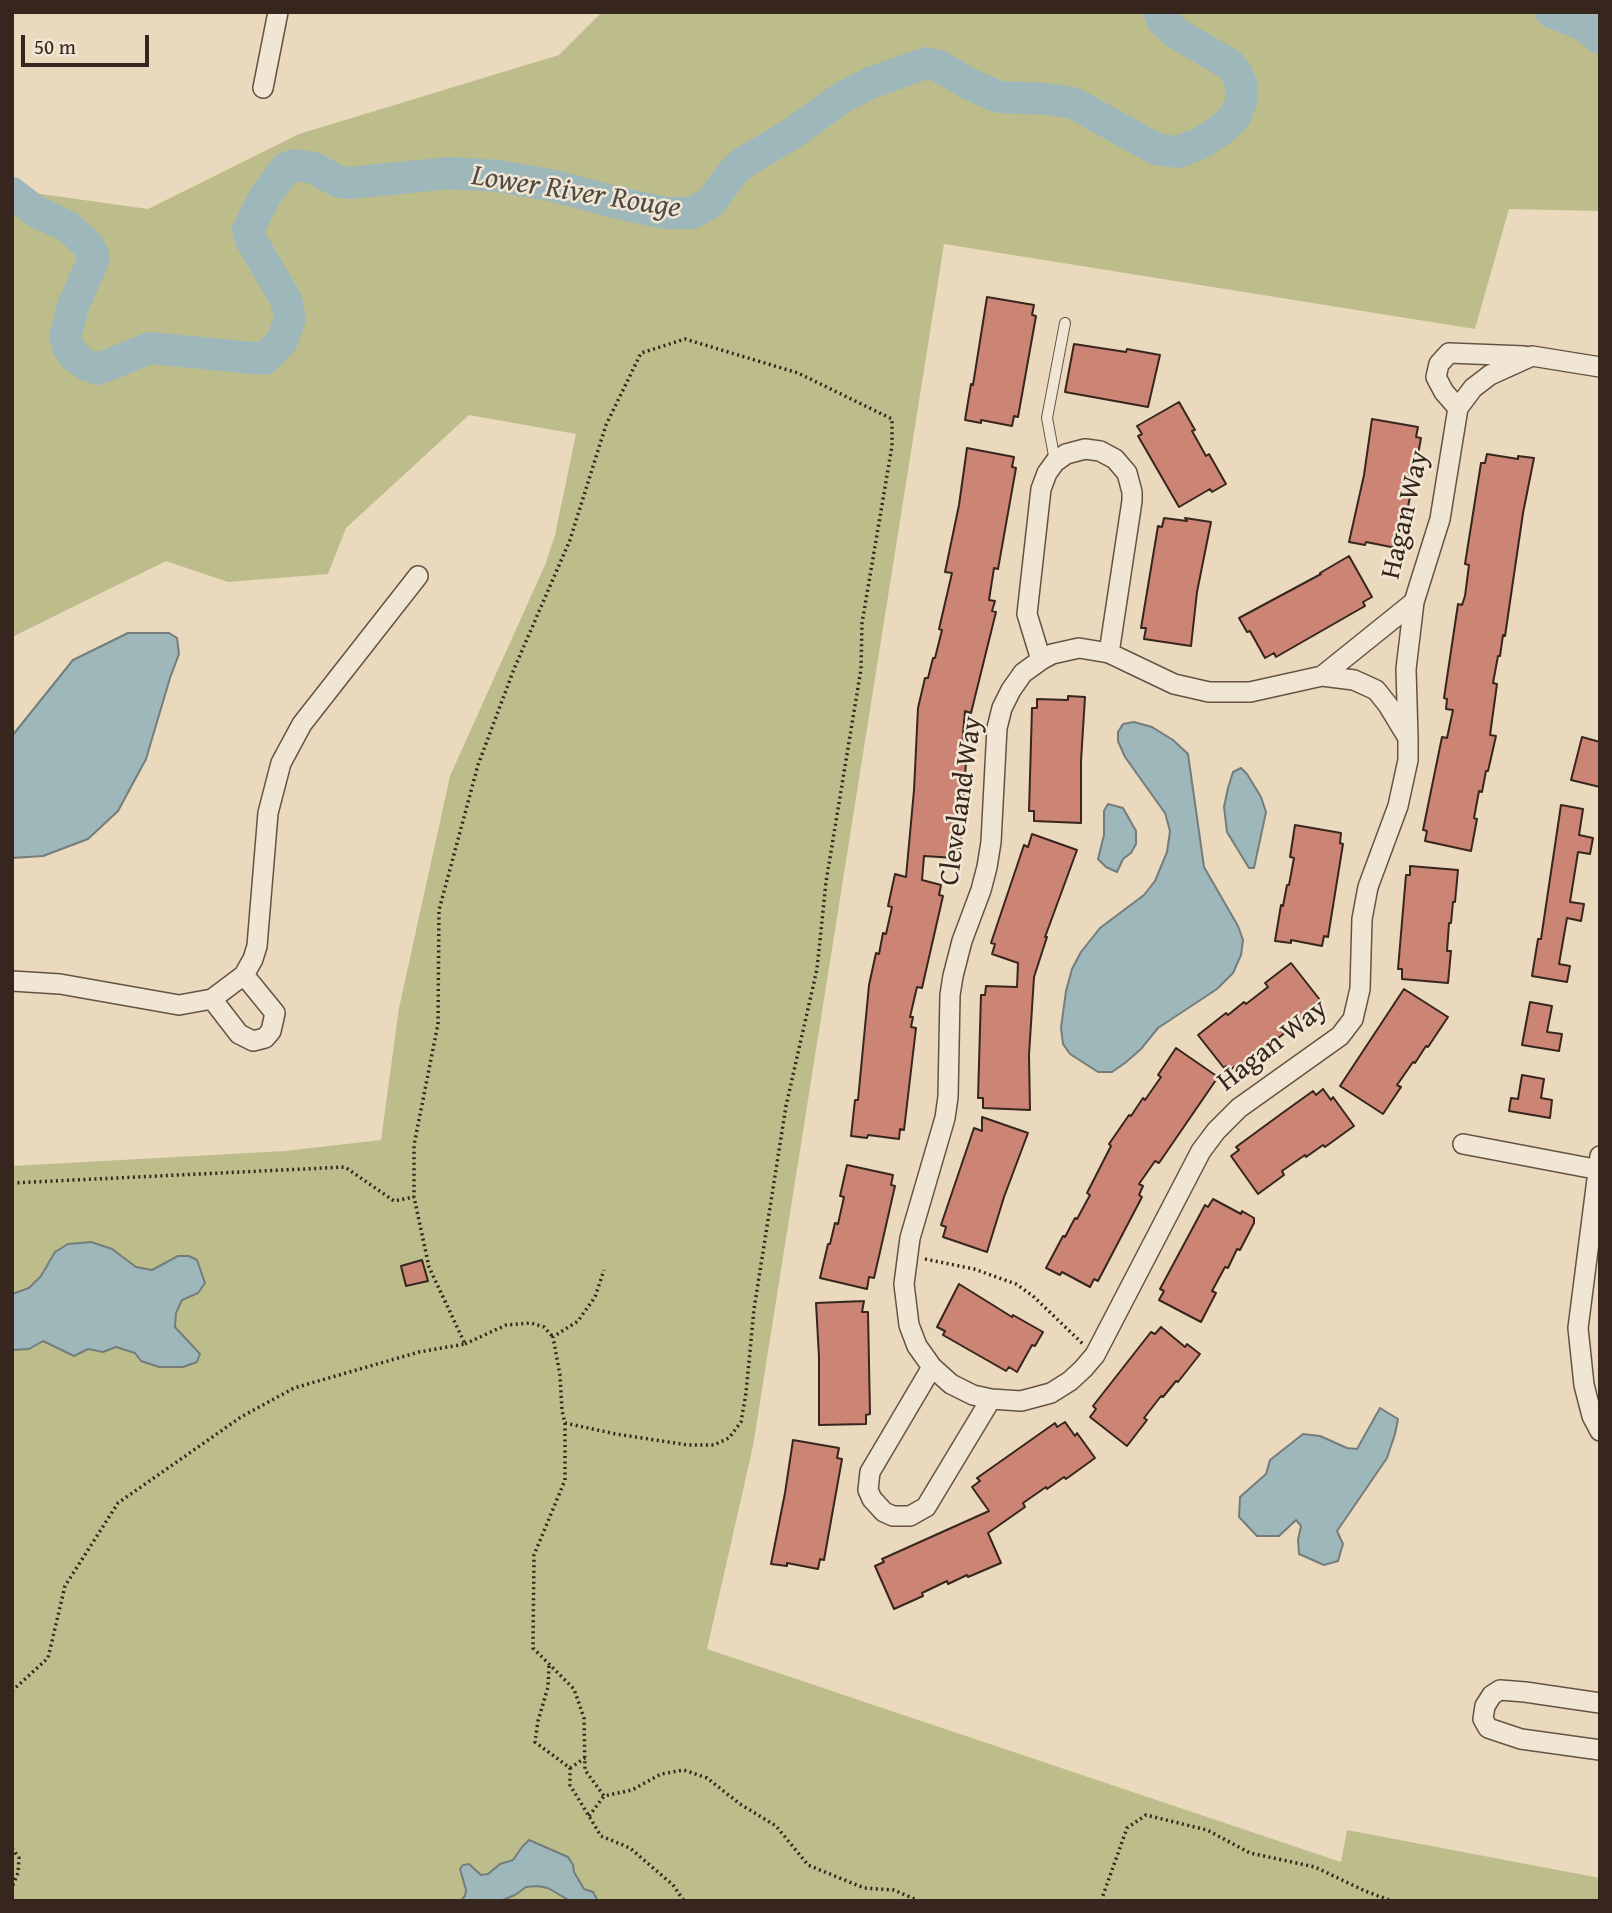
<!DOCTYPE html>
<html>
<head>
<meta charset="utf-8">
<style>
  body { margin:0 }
  #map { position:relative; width:1612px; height:1913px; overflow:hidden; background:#ead9bc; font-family:"Gentium Book Plus",serif }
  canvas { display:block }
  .frame { position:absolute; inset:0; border:14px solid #37261d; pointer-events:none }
  .scale { position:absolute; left:21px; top:35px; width:128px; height:32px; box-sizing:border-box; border:4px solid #37261d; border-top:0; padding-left:9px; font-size:21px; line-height:24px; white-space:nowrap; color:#37261d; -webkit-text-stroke:5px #f1e6d3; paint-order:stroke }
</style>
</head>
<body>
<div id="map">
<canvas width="1612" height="1913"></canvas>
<div class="frame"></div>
<div class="scale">50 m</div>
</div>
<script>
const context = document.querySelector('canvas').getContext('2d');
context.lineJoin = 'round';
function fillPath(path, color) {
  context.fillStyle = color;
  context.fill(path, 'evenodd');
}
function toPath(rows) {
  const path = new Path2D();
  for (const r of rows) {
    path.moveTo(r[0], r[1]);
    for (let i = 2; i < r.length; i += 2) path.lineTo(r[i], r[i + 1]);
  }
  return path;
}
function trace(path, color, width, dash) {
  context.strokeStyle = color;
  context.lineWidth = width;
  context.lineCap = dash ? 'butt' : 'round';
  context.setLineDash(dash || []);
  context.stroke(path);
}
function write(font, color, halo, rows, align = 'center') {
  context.font = font + ' "Gentium Book Plus",serif';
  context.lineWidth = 5;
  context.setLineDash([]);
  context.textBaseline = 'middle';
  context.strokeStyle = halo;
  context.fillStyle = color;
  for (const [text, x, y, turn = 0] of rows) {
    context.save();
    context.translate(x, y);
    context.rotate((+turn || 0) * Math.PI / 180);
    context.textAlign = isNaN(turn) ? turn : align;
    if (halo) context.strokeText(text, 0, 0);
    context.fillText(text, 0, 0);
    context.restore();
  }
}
const green = toPath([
  [602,12,1600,12,1600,211,1509,209,1475,329,944,244,753,1446,707,1649,1341,1862,1347,1830,1600,1878,1600,1901,12,1901,12,1166,285,1151,381,1140,399,1008,450,776,545,565,555,535,576,434,469,415,346,528,328,574,228,582,166,561,12,637,12,190,148,209,299,134,559,55]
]);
const water = toPath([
  [128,633,169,633,177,638,179,654,170,678,146,759,118,811,88,839,43,856,12,858,12,736,73,660,128,633],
  [1134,722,1152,727,1173,740,1188,754,1204,867,1238,926,1243,940,1241,955,1233,973,1217,989,1158,1028,1141,1049,1125,1063,1112,1072,1098,1072,1070,1054,1063,1044,1061,1028,1066,991,1072,969,1081,952,1100,928,1144,895,1155,881,1167,852,1170,831,1165,813,1125,757,1118,741,1118,732,1123,724,1134,722],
  [1241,768,1247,774,1261,797,1266,812,1254,868,1249,868,1227,832,1224,807,1228,788,1233,772,1241,768],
  [1108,804,1123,808,1136,831,1136,844,1131,853,1123,859,1117,872,1106,867,1098,859,1104,835,1104,811,1108,804],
  [91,1242,112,1249,136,1267,152,1270,178,1256,189,1256,197,1260,205,1283,198,1293,182,1300,176,1313,175,1327,200,1354,197,1362,183,1367,159,1367,141,1361,135,1353,116,1347,103,1352,88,1349,74,1356,43,1341,29,1349,12,1350,12,1294,29,1288,41,1276,55,1252,68,1244,91,1242],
  [1380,1408,1398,1419,1395,1434,1387,1458,1337,1531,1343,1544,1338,1561,1324,1565,1299,1554,1298,1540,1301,1526,1296,1520,1279,1536,1257,1536,1239,1517,1240,1497,1266,1474,1270,1460,1303,1434,1320,1436,1347,1448,1357,1449,1380,1408],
  [529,1840,568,1857,573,1865,574,1872,584,1889,593,1892,598,1901,570,1901,548,1888,537,1886,526,1887,515,1895,500,1901,460,1901,465,1896,466,1890,460,1869,463,1865,469,1864,481,1875,488,1874,500,1864,513,1860,522,1847,529,1840]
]);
const river = toPath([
  [1551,12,1582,24,1600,38],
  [12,193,35,211,67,226,88,245,93,254,93,261,73,306,65,337,68,347,75,357,87,365,98,369,150,348,264,359,282,341,290,318,286,300,251,240,248,230,265,196,285,169,293,165,314,168,339,182,349,183,449,173,499,176,555,186,610,201,665,213,692,213,710,203,734,171,744,162,790,135,840,99,870,83,926,63,939,66,969,84,999,97,1047,99,1073,103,1156,149,1178,152,1199,144,1221,130,1235,117,1242,99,1241,84,1236,72,1229,64,1176,33,1163,21,1159,12]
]);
const building = toPath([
  [987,297,1034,305,1032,315,1036,316,1018,417,1014,416,1012,426,981,420,981,423,965,420,971,384,973,385,987,297],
  [1074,344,1126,352,1127,349,1160,355,1148,407,1065,392,1074,344],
  [1179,402,1195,430,1192,431,1206,456,1209,454,1226,484,1212,492,1210,489,1179,507,1138,436,1142,434,1137,426,1179,402],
  [1372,419,1418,427,1416,437,1421,438,1402,539,1398,538,1396,548,1366,542,1365,545,1349,542,1364,475,1372,419],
  [967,448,1014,457,1012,467,1016,468,998,569,994,568,989,600,995,601,992,611,996,612,971,713,965,711,962,746,967,747,960,849,956,849,955,858,924,856,922,880,941,885,939,895,943,896,922,988,917,987,910,1017,913,1017,911,1027,916,1028,904,1130,900,1129,899,1139,868,1135,867,1138,851,1136,855,1100,858,1100,869,985,876,953,879,954,883,933,886,934,892,907,888,906,895,874,906,877,914,790,918,708,925,678,928,678,933,658,935,658,942,630,939,629,952,573,945,572,959,505,967,448],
  [1487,454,1518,459,1518,456,1534,458,1523,513,1505,636,1503,635,1500,656,1498,656,1493,683,1497,684,1490,735,1496,736,1488,771,1486,771,1482,792,1479,791,1474,818,1477,819,1471,851,1425,841,1427,831,1423,830,1442,737,1447,738,1453,710,1446,709,1447,699,1444,698,1458,604,1462,605,1465,596,1469,565,1465,564,1481,463,1485,463,1487,454],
  [1164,518,1187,521,1185,518,1211,522,1197,592,1191,646,1144,639,1146,628,1141,628,1158,526,1162,527,1164,518],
  [1349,556,1372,597,1363,602,1365,606,1276,657,1274,653,1265,658,1250,631,1247,632,1239,618,1321,574,1320,573,1349,556],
  [1068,696,1085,697,1081,761,1081,823,1034,821,1034,811,1029,811,1032,708,1037,708,1037,699,1068,700,1068,696],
  [1582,737,1600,742,1600,787,1571,780,1582,737],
  [1561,805,1583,809,1579,835,1593,838,1590,854,1578,852,1570,902,1584,904,1581,921,1567,918,1559,964,1570,966,1567,982,1532,976,1538,939,1541,939,1561,805],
  [1295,825,1341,833,1340,843,1343,844,1328,937,1324,936,1322,946,1291,940,1291,943,1275,941,1281,905,1283,906,1287,885,1289,885,1294,858,1290,857,1295,825],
  [1032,834,1077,850,1045,937,1047,937,1034,977,1029,1055,1030,1110,983,1108,983,1098,978,1098,981,995,985,995,986,986,1017,987,1018,963,992,954,995,944,991,943,1024,845,1028,847,1032,834],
  [1410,866,1458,870,1455,902,1453,902,1451,923,1449,923,1447,951,1451,951,1448,983,1402,979,1402,969,1398,969,1406,875,1410,875,1410,866],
  [1291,963,1320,1000,1312,1006,1314,1010,1240,1068,1237,1065,1230,1070,1226,1066,1224,1068,1198,1035,1226,1013,1228,1015,1244,1002,1246,1004,1268,987,1265,983,1291,963],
  [1404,989,1448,1017,1428,1047,1426,1046,1415,1063,1413,1062,1397,1085,1401,1087,1383,1114,1340,1086,1404,989],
  [1530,1002,1552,1006,1547,1032,1562,1034,1559,1051,1522,1045,1530,1002],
  [1176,1048,1218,1077,1159,1163,1155,1161,1139,1184,1143,1186,1139,1195,1142,1197,1098,1281,1094,1279,1090,1287,1062,1272,1060,1275,1046,1268,1063,1236,1065,1237,1075,1218,1077,1219,1090,1195,1087,1193,1111,1146,1109,1144,1129,1115,1131,1116,1143,1098,1145,1100,1161,1077,1158,1075,1176,1048],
  [1522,1075,1544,1079,1541,1098,1552,1100,1550,1118,1509,1111,1511,1098,1518,1099,1522,1075],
  [1323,1089,1331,1100,1333,1097,1354,1126,1325,1147,1323,1145,1306,1157,1305,1155,1282,1171,1284,1175,1258,1194,1231,1156,1239,1150,1236,1147,1281,1114,1313,1091,1316,1095,1323,1089],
  [982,1117,1028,1133,1004,1197,987,1252,943,1237,946,1227,941,1225,974,1128,982,1131,982,1117],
  [847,1165,893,1175,891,1185,895,1186,874,1278,869,1277,867,1289,820,1278,828,1244,830,1244,835,1223,838,1224,844,1197,840,1196,847,1165],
  [1213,1199,1241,1214,1242,1211,1254,1218,1254,1223,1240,1250,1237,1249,1228,1268,1225,1267,1212,1291,1216,1293,1201,1322,1159,1300,1164,1291,1160,1289,1205,1205,1208,1207,1213,1199],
  [422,1260,428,1281,406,1286,401,1266,422,1260],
  [959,1284,1012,1317,1013,1315,1043,1332,1035,1346,1032,1345,1017,1372,1009,1367,1006,1371,943,1335,945,1331,937,1327,959,1284],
  [864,1301,862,1312,868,1312,870,1414,866,1415,866,1424,819,1425,819,1357,816,1303,864,1301],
  [1161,1327,1185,1347,1187,1344,1200,1354,1178,1382,1176,1381,1163,1397,1161,1396,1144,1418,1147,1420,1127,1446,1090,1417,1096,1409,1093,1406,1151,1332,1155,1334,1161,1327],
  [1065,1422,1075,1436,1077,1433,1095,1458,1066,1479,1064,1477,1047,1489,1046,1487,1023,1503,1025,1507,988,1533,1001,1563,968,1577,967,1575,948,1584,947,1581,922,1593,923,1596,894,1609,875,1566,884,1562,882,1559,989,1511,972,1487,980,1481,977,1478,1055,1423,1057,1427,1065,1422],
  [793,1440,839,1448,837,1458,842,1459,824,1560,820,1559,818,1569,787,1563,787,1566,771,1564,785,1493,793,1440]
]);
const path = toPath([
  [12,1183,345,1167,394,1201,414,1197],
  [925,1259,974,1269,1016,1284,1033,1296,1083,1344],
  [465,1344,506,1325,531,1323,544,1327,553,1337],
  [565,1423,565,1480,534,1555,533,1648,574,1689,584,1718,585,1770,604,1796,632,1790,661,1774,684,1770,707,1778,740,1804,776,1826,808,1865,864,1888,894,1890,919,1901],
  [549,1666,548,1687,538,1721,535,1742,570,1768,570,1785,601,1836,630,1848,673,1885,684,1901],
  [12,1691,48,1658,65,1586,118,1503,241,1417,294,1388,419,1352,465,1344,429,1267,414,1197,414,1145,438,1024,439,910,478,765,514,669,570,540,606,425,641,353,685,339,798,373,892,419,892,446,862,623,861,669,826,882,817,969,786,1106,754,1309,746,1393,741,1422,729,1438,714,1445,688,1445,616,1434,565,1423,562,1411,560,1375,553,1337,578,1321,595,1297,604,1270],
  [570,1768,585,1758],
  [589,1816,604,1796],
  [12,1848,19,1858,18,1873,12,1887],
  [1101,1901,1127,1828,1146,1815,1207,1830,1250,1853,1315,1867,1365,1891,1392,1901]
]);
const lane = toPath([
  [1055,461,1047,418,1065,323]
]);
const street = toPath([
  [263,88,278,12],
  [1458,408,1444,392,1436,377,1439,364,1449,353,1524,356],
  [1041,660,1027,614,1041,489,1047,473,1055,462,1066,454,1085,449,1100,451,1115,459,1127,473,1132,492,1132,501,1109,653],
  [1322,676,1414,602],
  [1408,738,1388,705,1376,690,1354,680,1322,676,1250,692,1209,692,1174,684,1109,653,1079,648,1052,654,1041,660,1023,673,1011,690,1002,708,997,728,991,842,987,867,981,890,962,941,953,976,950,995,948,1097,945,1118,910,1238,904,1284,909,1325,917,1346,932,1367,951,1384,973,1395,991,1399,1021,1401,1051,1393,1070,1381,1083,1369,1095,1355,1201,1151,1216,1131,1239,1108,1340,1036,1353,1019,1360,989,1362,919,1368,887,1398,806,1408,760,1408,738,1406,669,1414,602,1440,519,1458,408,1473,388,1490,375,1532,356,1600,367],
  [12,981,60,984,179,1005,212,999,244,975,253,959,257,946,268,813,281,763,302,724,418,576],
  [212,999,239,1034,253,1041,265,1038,271,1031,275,1013,244,975],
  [1463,1144,1600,1170],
  [1600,1156,1578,1328,1584,1385,1592,1416,1600,1431],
  [932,1367,870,1472,868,1490,872,1499,884,1512,893,1516,910,1516,926,1507,991,1399],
  [1600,1703,1525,1692,1500,1690,1492,1695,1485,1706,1483,1719,1488,1728,1521,1739,1600,1750]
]);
const streetNames = [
  ["Hagan Way",1406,515,-77],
  ["Cleveland Way",962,801,-82],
  ["Hagan Way",1273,1046,-38]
];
const waterNames = [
  ["Lower River Rouge",576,193,9]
];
fillPath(green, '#bdbd8c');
fillPath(water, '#9db7bb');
trace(water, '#747d7c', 2);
trace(river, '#9db7bb', 32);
fillPath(building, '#cc8475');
trace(building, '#37261d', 2);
trace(lane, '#645345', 12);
trace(street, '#645345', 22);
trace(path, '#37261d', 3.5, [2, 3.5]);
trace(lane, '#f1e6d3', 10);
trace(street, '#f1e6d3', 19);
write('28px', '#37261d', '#f1e6d3', streetNames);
write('italic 30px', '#504a44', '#f1e6d3', waterNames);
</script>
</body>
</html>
